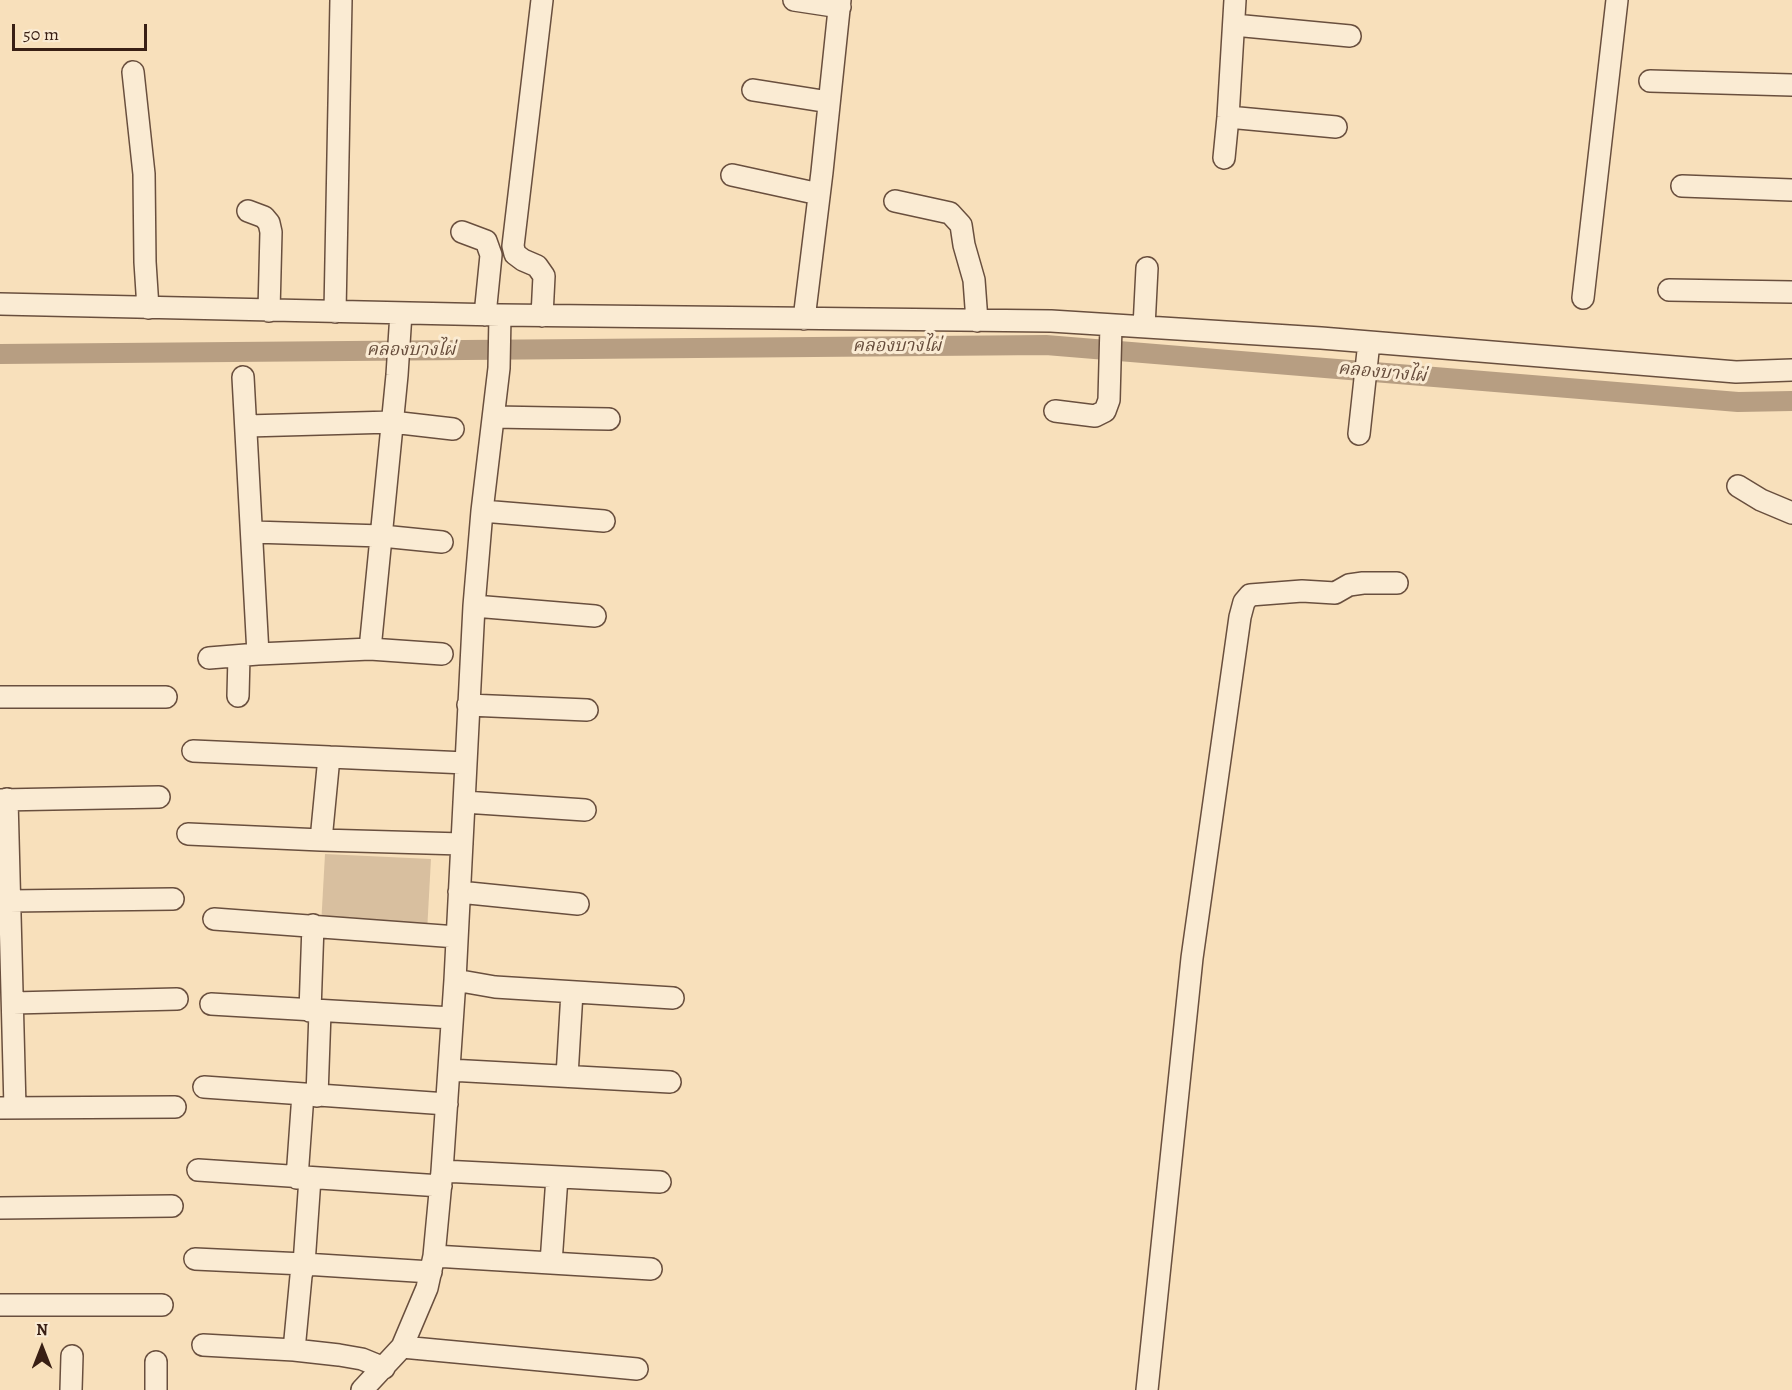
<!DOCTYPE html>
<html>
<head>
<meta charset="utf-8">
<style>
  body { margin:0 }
  #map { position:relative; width:1792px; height:1390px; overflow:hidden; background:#f8e0bb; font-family:Alegreya,serif }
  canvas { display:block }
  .north { position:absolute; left:12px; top:1318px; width:60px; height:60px; -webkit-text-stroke:4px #faebd3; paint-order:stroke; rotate:0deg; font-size:16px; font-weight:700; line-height:24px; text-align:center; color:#391f14 }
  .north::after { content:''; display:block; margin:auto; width:21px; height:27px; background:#391f14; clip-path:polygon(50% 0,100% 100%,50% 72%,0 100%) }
  .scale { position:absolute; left:12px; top:24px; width:135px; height:27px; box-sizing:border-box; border:3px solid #391f14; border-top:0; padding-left:8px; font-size:18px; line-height:21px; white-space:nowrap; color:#391f14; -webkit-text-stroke:4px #faebd3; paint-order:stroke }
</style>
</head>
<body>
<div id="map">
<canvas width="1792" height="1390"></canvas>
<div class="north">N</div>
<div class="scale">50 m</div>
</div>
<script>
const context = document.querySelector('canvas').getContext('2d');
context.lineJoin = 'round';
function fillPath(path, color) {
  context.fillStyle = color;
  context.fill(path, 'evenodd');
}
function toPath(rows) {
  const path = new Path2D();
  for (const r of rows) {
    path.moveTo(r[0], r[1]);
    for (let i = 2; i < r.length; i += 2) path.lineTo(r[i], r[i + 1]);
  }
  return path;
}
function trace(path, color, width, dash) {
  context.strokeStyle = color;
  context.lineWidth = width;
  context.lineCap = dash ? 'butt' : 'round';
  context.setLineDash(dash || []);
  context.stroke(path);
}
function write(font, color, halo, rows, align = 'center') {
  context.font = font + ' Alegreya,"Noto Serif Thai",serif';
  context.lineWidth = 6;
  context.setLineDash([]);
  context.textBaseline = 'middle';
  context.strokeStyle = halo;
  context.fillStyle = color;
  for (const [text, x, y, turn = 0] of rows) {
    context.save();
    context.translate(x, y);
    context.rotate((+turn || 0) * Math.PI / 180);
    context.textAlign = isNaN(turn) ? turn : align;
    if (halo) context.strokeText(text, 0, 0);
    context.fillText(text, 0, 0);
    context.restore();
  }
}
const green = toPath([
  [325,854,431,859,427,932,321,926]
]);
const canal = toPath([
  [0,354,1046,345,1738,402,1792,401]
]);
const minor = toPath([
  [794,0,840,7],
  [1234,25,1350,36],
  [133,72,144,174,145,262,148,308],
  [1650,81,1792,85],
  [753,90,829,102],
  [1228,117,1336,127],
  [1224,158,1228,117,1235,0],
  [732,175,819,194],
  [1682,186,1792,190],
  [895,201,950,213,961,225,964,245,974,280,977,321],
  [248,211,264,217,269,223,271,232,269,311],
  [462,232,486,241,491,255,485,315],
  [1669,290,1792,292],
  [1583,298,1617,0],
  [0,304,500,315,1051,321,1321,338,1736,372,1792,370],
  [335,312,341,0],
  [542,316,544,276,537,266,523,260,515,254,513,246,542,0],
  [804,319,822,172,840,0],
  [1144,327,1147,268],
  [243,377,258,654],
  [1055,411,1095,416,1105,411,1109,400,1111,325],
  [494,417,609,419],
  [247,426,392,422,453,429],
  [1359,434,1369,342],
  [1738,486,1761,500,1792,513],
  [482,511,604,521],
  [253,532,382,536,442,542],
  [474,606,595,616],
  [370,649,397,375,401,313],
  [209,658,258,654,370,649,442,654],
  [238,696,239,656],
  [0,697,166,697],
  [468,705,587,710],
  [193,751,466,763],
  [7,799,15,1108],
  [0,800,159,797],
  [464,802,585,810],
  [188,834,321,840,462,844],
  [321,840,329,757],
  [459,892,578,904],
  [9,901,173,899],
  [214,919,457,937],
  [455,980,495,987,673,998],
  [13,1003,177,999],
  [211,1004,452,1018],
  [310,1011,313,925],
  [449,1070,670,1082],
  [567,1076,572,992],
  [204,1087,447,1104],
  [317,1096,320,1012],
  [0,1108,175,1107],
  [198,1170,441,1186],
  [442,1171,660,1182],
  [297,1178,303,1094],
  [0,1208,172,1206],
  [434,1256,651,1269],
  [195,1259,304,1264,431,1272],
  [551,1263,557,1177],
  [0,1305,162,1305],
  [203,1345,294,1350,339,1355,362,1359,384,1368],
  [402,1347,637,1369],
  [294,1350,301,1276,304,1264,310,1178],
  [71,1390,72,1356],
  [156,1390,156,1362],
  [362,1390,402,1347,427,1288,434,1256,442,1171,455,980,474,606,482,511,499,368,500,315],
  [1147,1390,1192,958,1240,617,1244,602,1250,595,1302,591,1335,593,1349,585,1363,583,1397,583]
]);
const waterNames = [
  ["คลองบางไผ่",897,347],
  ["คลองบางไผ่",411,351],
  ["คลองบางไผ่",1382,373,5]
];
fillPath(green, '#d8bf9f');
trace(canal, '#b79e82', 20);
trace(minor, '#694f3e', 24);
trace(minor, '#faebd3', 21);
write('italic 18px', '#654b3a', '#faebd3', waterNames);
</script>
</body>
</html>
